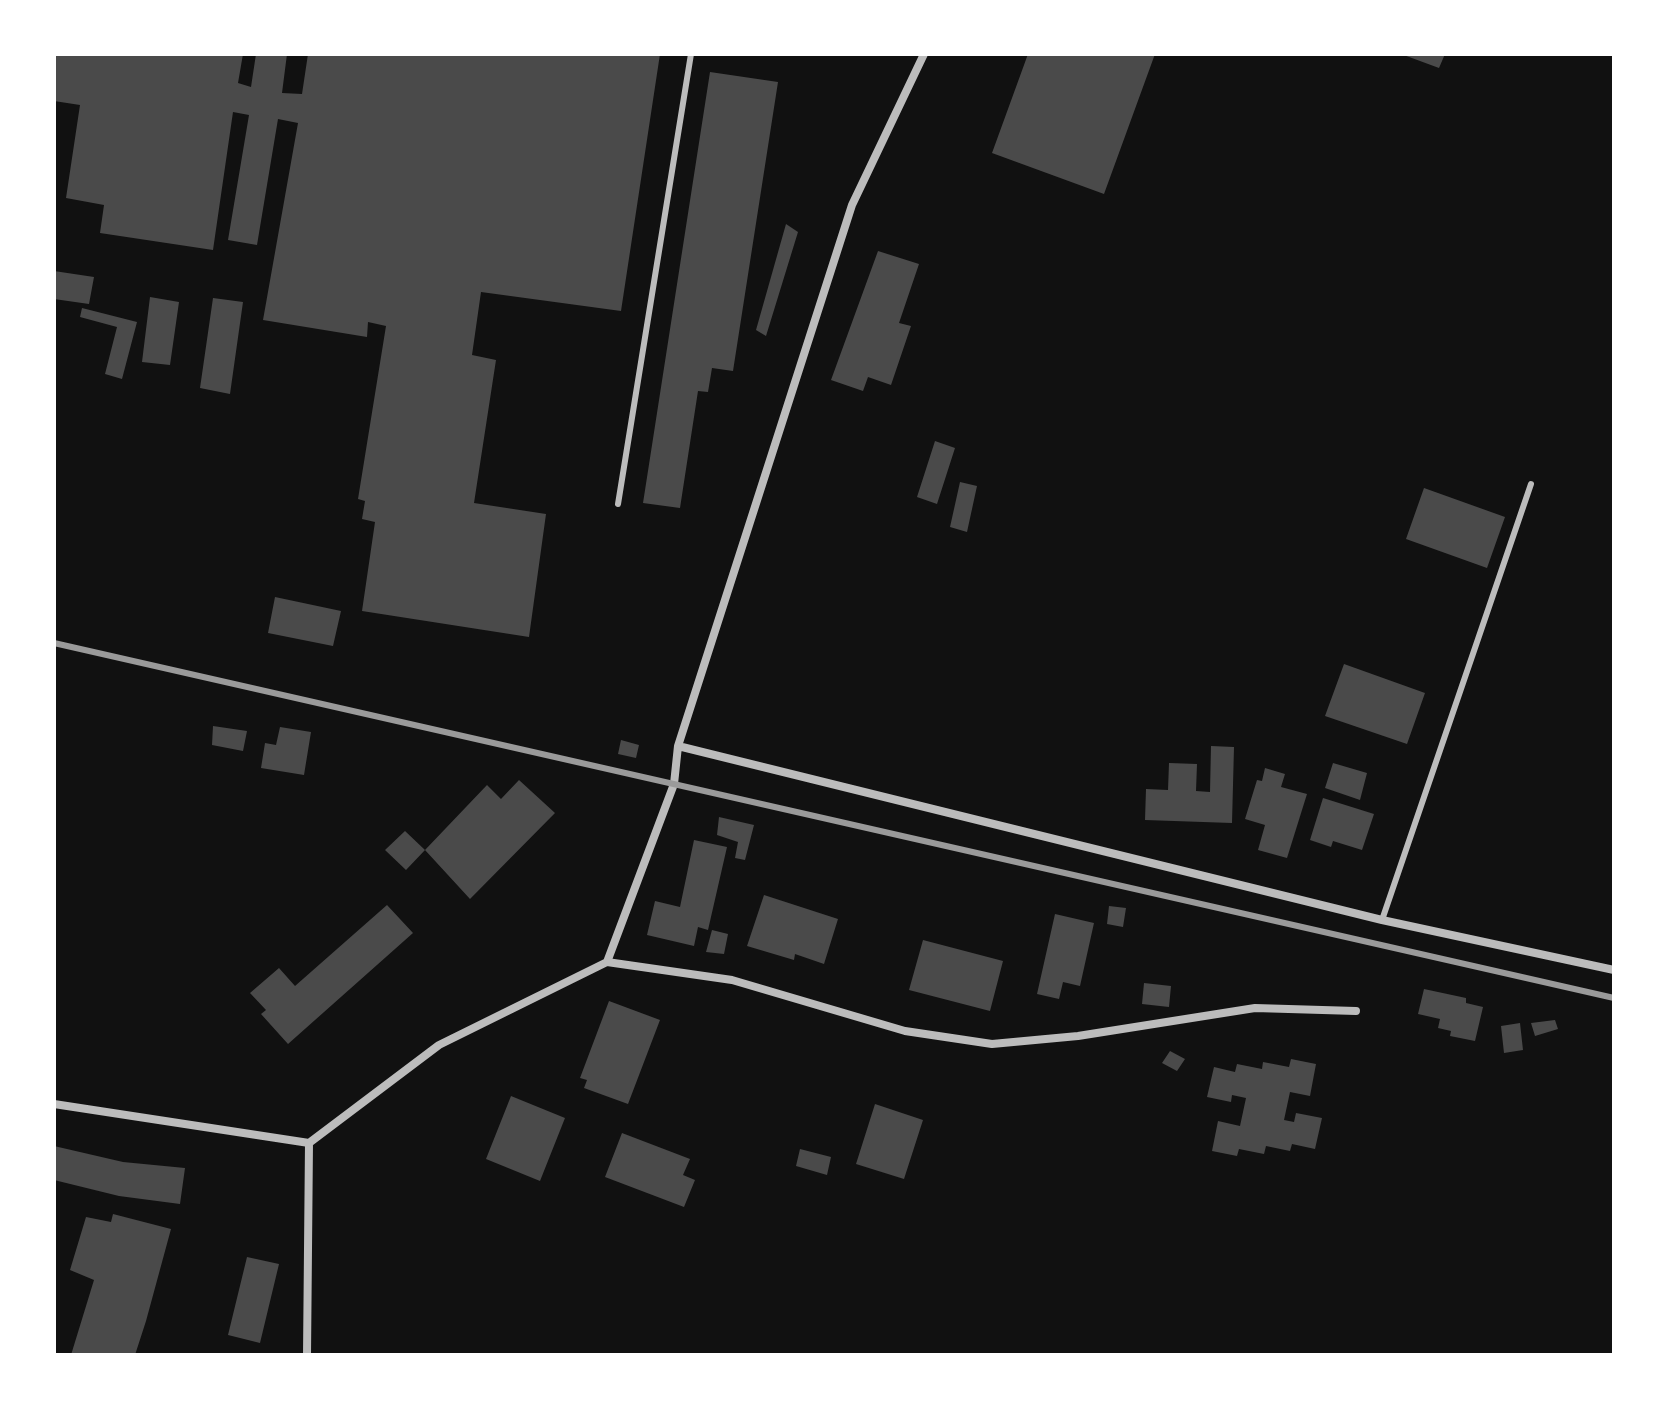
<!DOCTYPE html>
<html>
<head>
<meta charset="utf-8">
<style>
  body { margin:0 }
  #map { position:relative; width:1668px; height:1409px; overflow:hidden; background:#111; font-family:Montserrat,sans-serif }
  canvas { display:block }
  .frame { position:absolute; inset:0; border:56px solid #fff; pointer-events:none }
</style>
</head>
<body>
<div id="map">
<canvas width="1668" height="1409"></canvas>
<div class="frame"></div>
</div>
<script>
const context = document.querySelector('canvas').getContext('2d');
context.lineJoin = 'round';
function fillPath(path, color) {
  context.fillStyle = color;
  context.fill(path, 'evenodd');
}
function toPath(rows) {
  const path = new Path2D();
  for (const r of rows) {
    path.moveTo(r[0], r[1]);
    for (let i = 2; i < r.length; i += 2) path.lineTo(r[i], r[i + 1]);
  }
  return path;
}
function trace(path, color, width, dash) {
  context.strokeStyle = color;
  context.lineWidth = width;
  context.lineCap = dash ? 'butt' : 'round';
  context.setLineDash(dash || []);
  context.stroke(path);
}
const building = toPath([
  [54,54,243,54,238,83,251,87,256,54,287,54,282,93,302,94,308,54,660,54,621,311,481,292,472,355,496,360,474,503,546,514,529,637,362,611,375,522,362,519,365,501,358,499,386,326,368,322,367,337,263,320,298,123,278,119,257,245,228,240,249,115,233,112,213,250,100,233,104,205,66,198,80,105,54,101],
  [1028,54,1155,54,1104,194,992,153],
  [1401,54,1445,54,1439,68],
  [710,72,778,82,733,371,712,368,708,392,698,391,680,508,643,503],
  [786,224,798,232,766,336,756,330],
  [878,251,919,264,899,323,911,326,891,385,868,377,863,391,831,380],
  [54,271,94,277,89,304,54,299],
  [150,297,179,302,170,365,142,362],
  [213,298,243,302,230,394,200,388],
  [82,308,137,322,122,379,105,374,117,327,80,317],
  [935,441,955,448,937,504,917,497],
  [960,482,977,486,967,532,950,527],
  [1424,488,1505,517,1487,568,1406,539],
  [275,597,341,611,333,646,268,633],
  [1344,664,1425,693,1407,744,1325,716],
  [213,726,247,731,243,751,212,745],
  [280,727,311,732,304,775,261,768,265,743,276,745],
  [621,740,639,745,636,758,618,754],
  [1211,746,1234,747,1232,823,1145,820,1146,789,1168,790,1169,763,1197,764,1196,791,1210,792],
  [1333,763,1367,773,1360,800,1325,788],
  [1265,768,1285,774,1281,787,1307,794,1287,858,1258,850,1265,825,1245,819,1257,780,1262,781],
  [519,780,555,813,470,899,425,850,406,870,385,850,405,831,425,850,487,785,501,799],
  [1323,798,1374,814,1362,850,1333,841,1331,847,1310,840],
  [719,817,754,825,745,860,735,858,738,842,717,835],
  [694,840,727,847,708,930,698,927,694,946,647,935,655,901,680,907],
  [764,895,838,919,824,964,795,954,794,960,747,946],
  [387,905,413,933,288,1044,261,1014,266,1010,250,993,279,968,295,986],
  [1109,906,1126,908,1123,927,1107,924],
  [1055,914,1094,923,1080,986,1063,982,1059,999,1037,994],
  [712,930,728,934,724,954,706,952],
  [923,940,1003,961,990,1011,909,990],
  [1144,983,1171,986,1169,1007,1142,1004],
  [1424,989,1466,998,1466,1003,1483,1007,1475,1041,1450,1036,1451,1031,1438,1028,1440,1019,1418,1014],
  [609,1001,660,1020,628,1104,584,1088,587,1080,580,1078],
  [1555,1020,1558,1029,1535,1036,1531,1023],
  [1520,1023,1523,1050,1504,1053,1501,1026],
  [1170,1051,1185,1059,1177,1071,1162,1063],
  [1291,1059,1316,1064,1310,1096,1290,1092,1284,1120,1294,1122,1296,1113,1322,1118,1315,1149,1292,1144,1290,1151,1266,1146,1264,1154,1239,1149,1237,1156,1212,1151,1218,1121,1240,1126,1246,1098,1232,1095,1231,1102,1207,1097,1214,1067,1235,1072,1237,1064,1262,1069,1263,1062,1289,1067],
  [511,1096,565,1118,540,1181,486,1159],
  [875,1104,923,1120,904,1179,856,1164],
  [622,1133,690,1159,683,1175,695,1180,684,1207,605,1177],
  [54,1146,123,1162,185,1168,180,1204,119,1196,54,1180],
  [800,1149,831,1157,827,1175,796,1166],
  [113,1214,171,1229,146,1321,135,1355,71,1355,94,1280,70,1270,86,1217,111,1222],
  [247,1257,279,1264,260,1343,228,1335]
]);
const service = toPath([
  [618,504,691,54],
  [1382,920,1531,484]
]);
const minor = toPath([
  [678,746,1382,920,1614,970],
  [607,962,732,980,905,1031,992,1044,1078,1036,1255,1008,1356,1011],
  [54,1104,309,1143],
  [309,1143,439,1045,607,962,674,784,678,746,852,205,924,54],
  [307,1355,309,1143]
]);
const rail = toPath([
  [54,643,1614,998]
]);
fillPath(building, '#4a4a4a');
trace(service, '#bcbcbc', 6);
trace(minor, '#bcbcbc', 8);
trace(rail, '#9a9a9a', 6);
</script>
</body>
</html>
